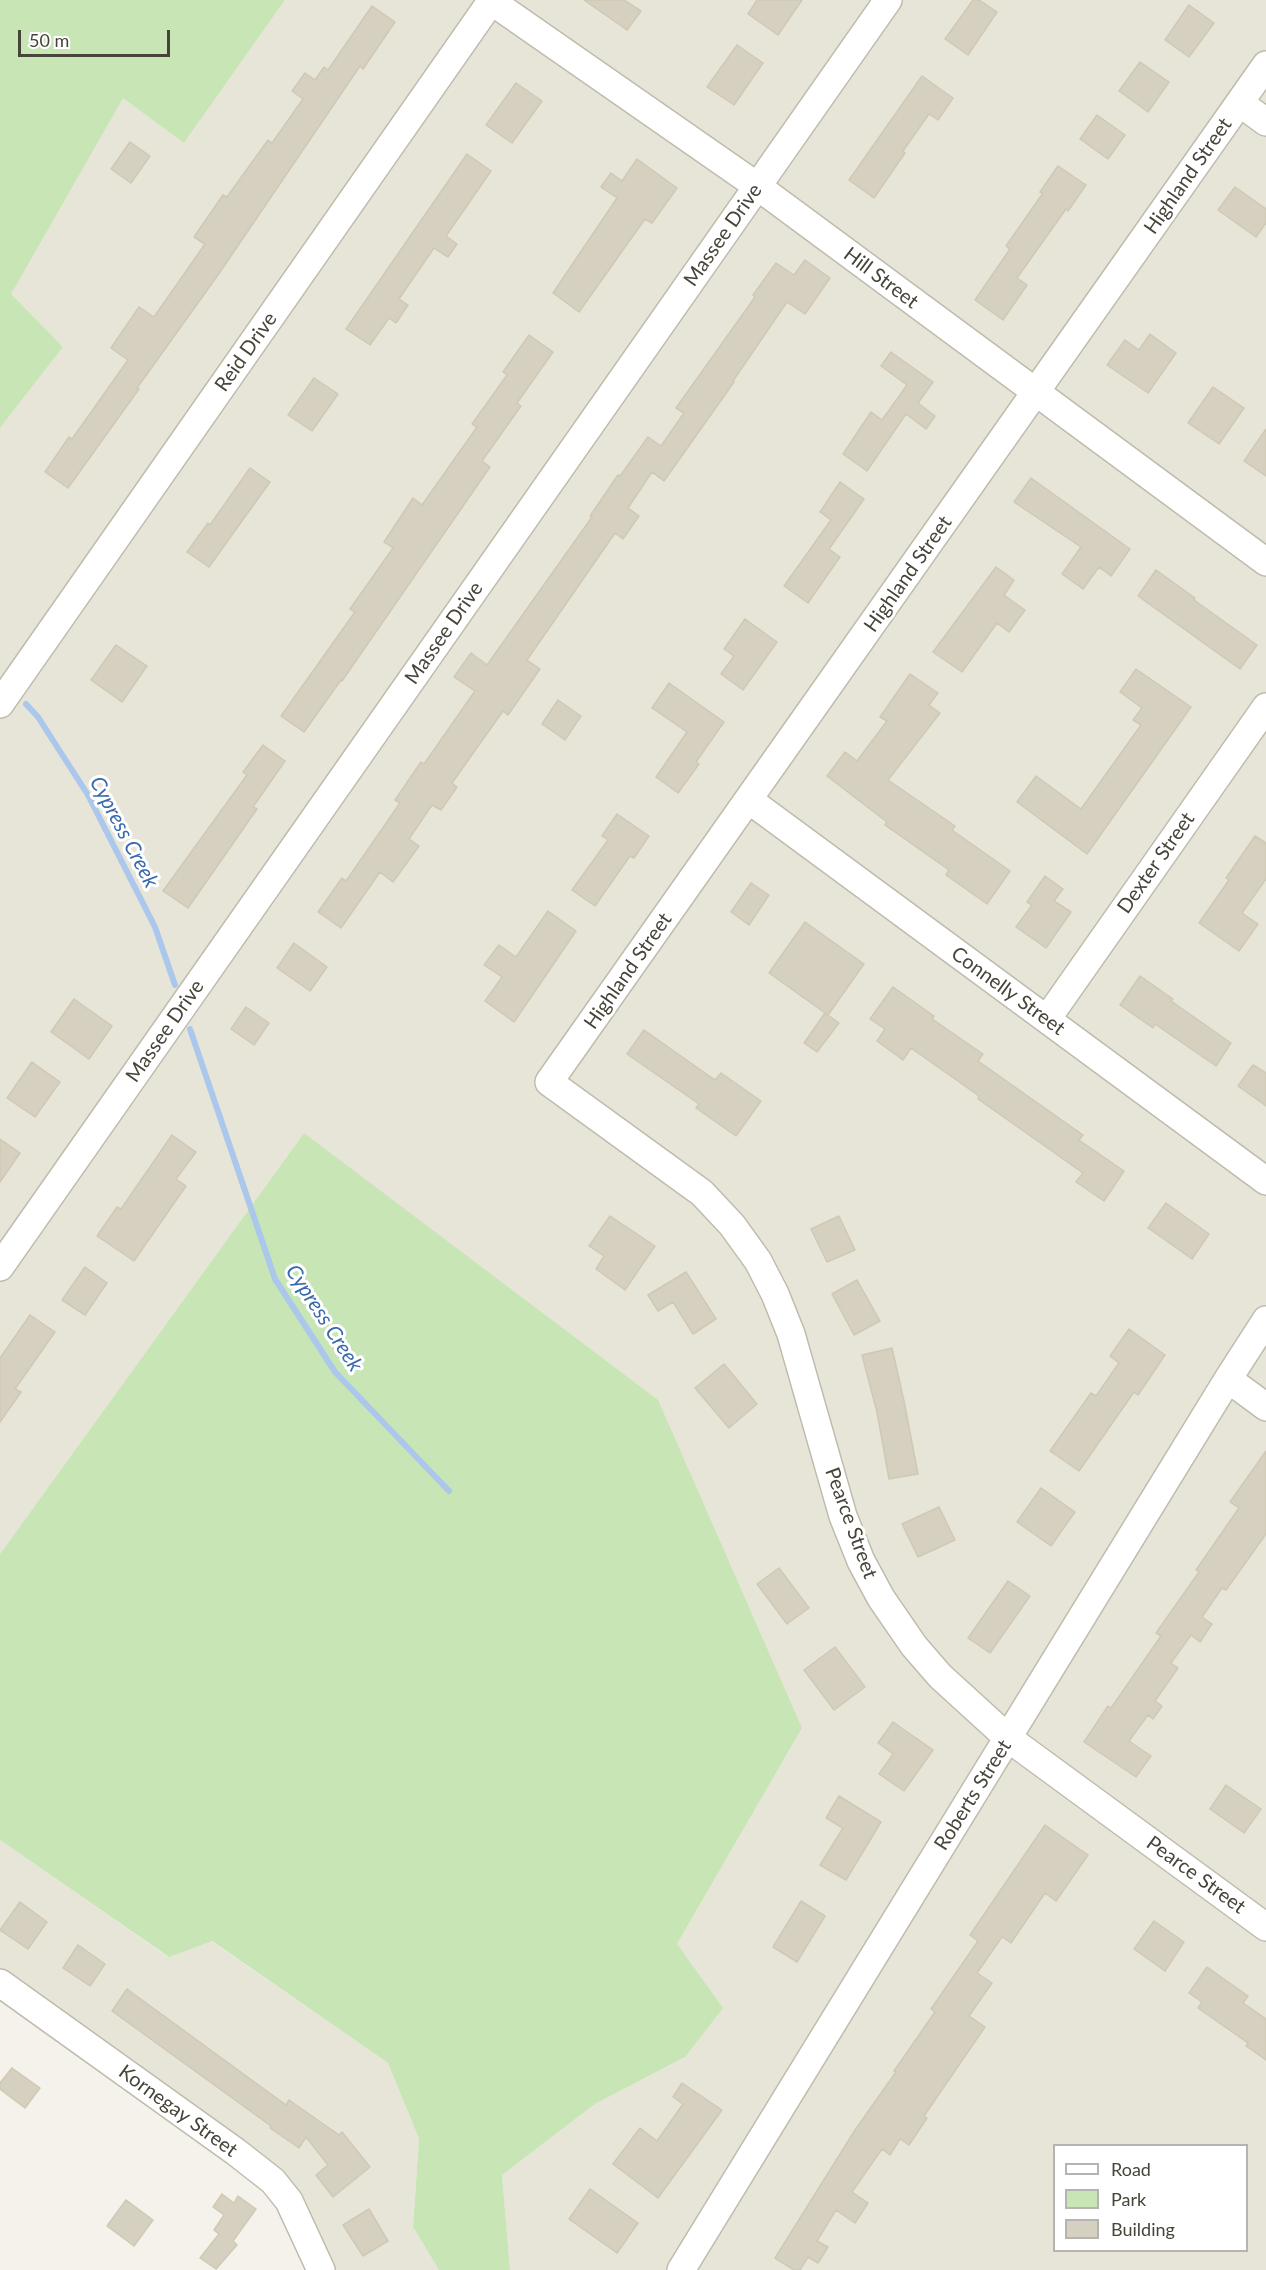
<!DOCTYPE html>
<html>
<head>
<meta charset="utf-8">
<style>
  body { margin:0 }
  #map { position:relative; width:1266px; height:2270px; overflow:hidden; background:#f4f2ea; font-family:Lato,sans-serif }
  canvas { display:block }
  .legend { position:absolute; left:1053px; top:2144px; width:195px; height:108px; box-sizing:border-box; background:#fff; border:2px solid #b5b4b0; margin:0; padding:8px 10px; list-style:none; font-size:18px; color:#474439 }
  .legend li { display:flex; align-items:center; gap:12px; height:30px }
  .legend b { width:30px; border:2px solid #b5b4b0 }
  .scale { position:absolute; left:18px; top:30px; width:152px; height:27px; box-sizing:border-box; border:3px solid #474439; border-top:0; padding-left:8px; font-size:18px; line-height:21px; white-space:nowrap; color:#474439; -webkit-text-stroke:4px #fff; paint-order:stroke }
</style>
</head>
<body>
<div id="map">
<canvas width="1266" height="2270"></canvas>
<ul class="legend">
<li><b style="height:8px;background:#fff"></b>Road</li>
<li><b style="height:16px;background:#c8e5b6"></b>Park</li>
<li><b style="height:16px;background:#d5d0c0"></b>Building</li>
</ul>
<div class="scale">50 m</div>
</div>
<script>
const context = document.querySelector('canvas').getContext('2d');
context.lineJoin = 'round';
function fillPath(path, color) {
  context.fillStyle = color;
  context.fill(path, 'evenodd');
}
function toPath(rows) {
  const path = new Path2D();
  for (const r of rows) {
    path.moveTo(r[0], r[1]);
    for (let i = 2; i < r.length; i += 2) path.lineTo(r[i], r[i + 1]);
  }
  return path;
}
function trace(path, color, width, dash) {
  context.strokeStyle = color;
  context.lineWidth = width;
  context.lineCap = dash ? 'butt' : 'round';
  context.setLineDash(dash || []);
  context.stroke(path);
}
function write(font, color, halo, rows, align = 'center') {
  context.font = font + ' Lato,sans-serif';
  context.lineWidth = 6;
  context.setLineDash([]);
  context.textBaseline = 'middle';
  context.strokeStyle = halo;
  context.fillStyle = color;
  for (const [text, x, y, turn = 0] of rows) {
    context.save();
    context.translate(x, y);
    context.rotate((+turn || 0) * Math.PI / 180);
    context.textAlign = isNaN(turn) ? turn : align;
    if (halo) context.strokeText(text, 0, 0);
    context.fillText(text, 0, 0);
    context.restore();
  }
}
const residential = toPath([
  [285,0,1266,0,1266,2270,510,2270,502,2175,595,2104,685,2057,677,1944,802,1728,304,1133,0,1554,0,428,63,347,10,294,123,97,184,143],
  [1054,2146,1246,2146,1246,2250,1054,2250],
  [0,1840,168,1957,211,1941,388,2063,419,2139,413,2227,439,2270,335,2270,304,2200,289,2180,277,2168,0,1967]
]);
const green = toPath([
  [0,0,285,0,184,143,123,98,11,294,63,347,0,428],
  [304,1133,658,1400,802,1728,677,1944,723,2008,685,2057,595,2104,502,2175,510,2270,439,2270,413,2227,419,2139,388,2063,212,1941,169,1957,0,1840,0,1554]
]);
const stream = toPath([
  [26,704,38,717,88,795,155,927,175,985],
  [190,1029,275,1279,335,1372,449,1491]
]);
const building = toPath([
  [584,0,624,0,641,11,627,30,584,0],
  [757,0,802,0,778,35,748,14,757,0],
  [973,0,979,0,997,12,968,55,945,39,973,0],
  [1189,5,1214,23,1189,57,1165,40,1189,5],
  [372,6,395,22,363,69,360,66,218,275,137,388,139,389,68,488,45,472,69,437,72,439,128,360,111,348,139,307,154,317,205,244,194,237,223,195,227,197,268,140,272,143,303,99,292,91,305,73,315,80,324,67,328,70,372,6],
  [737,45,763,63,734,105,707,87,737,45],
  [1140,62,1169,82,1148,112,1119,91,1140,62],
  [922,76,953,98,938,120,929,114,903,151,905,153,874,198,849,180,922,76],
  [516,83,542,101,512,143,486,125,516,83],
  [1097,115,1125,135,1108,159,1080,139,1097,115],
  [130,142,150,156,131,183,111,169,130,142],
  [467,154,491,171,446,236,457,244,448,257,434,248,399,299,408,305,396,323,389,318,370,345,346,329,467,154],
  [637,159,677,188,652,223,645,219,579,312,553,293,617,198,601,187,611,173,622,181,637,159],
  [1058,166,1086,185,1068,211,1066,209,1017,278,1027,285,1003,320,975,300,1010,249,1006,246,1043,193,1040,192,1058,166],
  [1235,187,1266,209,1266,223,1256,237,1218,210,1235,187],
  [805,260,830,278,805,314,787,302,733,381,734,382,664,481,652,472,628,508,639,516,623,539,615,533,527,660,540,669,508,715,503,711,452,783,457,787,441,810,432,805,409,839,419,846,393,882,380,872,341,928,318,912,342,878,346,881,400,803,395,800,421,762,424,764,475,691,454,677,471,653,487,665,592,517,590,516,618,475,620,476,648,437,661,446,684,413,676,408,755,297,753,295,776,263,794,275,805,260],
  [1150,334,1176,353,1148,393,1107,365,1125,340,1139,350,1150,334],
  [529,335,553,352,517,403,521,406,482,461,490,467,342,681,341,680,304,732,281,716,355,612,350,609,393,548,384,542,413,498,422,505,477,427,472,424,507,375,503,372,529,335],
  [891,352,933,382,918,403,935,416,926,429,906,414,867,471,843,454,871,412,882,420,907,385,881,366,891,352],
  [314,378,338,394,312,431,288,415,314,378],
  [1213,387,1244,408,1219,444,1188,423,1213,387],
  [1266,429,1266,476,1244,461,1266,429],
  [250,468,270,482,209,567,187,552,208,523,210,525,250,468],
  [1031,478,1130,549,1111,576,1099,567,1083,589,1062,574,1081,547,1014,502,1031,478],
  [840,482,864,499,829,549,840,557,808,603,784,586,831,520,820,512,840,482],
  [996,567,1014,580,1004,595,1025,610,1009,632,997,623,962,672,933,652,996,567],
  [1156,570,1195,598,1194,600,1257,645,1240,669,1138,596,1156,570],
  [745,619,777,642,743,690,721,674,734,656,724,649,745,619],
  [116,645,147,666,122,702,91,680,116,645],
  [1136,669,1191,707,1087,854,1017,802,1036,776,1081,809,1141,725,1133,720,1142,708,1120,692,1136,669],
  [910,674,938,693,929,705,940,713,888,780,955,826,952,830,1010,871,987,904,946,875,949,870,885,825,887,822,827,776,845,752,857,761,887,721,880,717,910,674],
  [669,683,724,722,696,762,699,764,678,793,656,777,687,732,652,708,669,683],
  [558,700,581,716,565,740,542,724,558,700],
  [263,745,285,761,253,807,257,809,188,908,163,891,247,775,243,772,263,745],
  [617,814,649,836,634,858,630,856,595,906,572,890,608,840,602,836,617,814],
  [1255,836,1266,843,1266,879,1242,913,1258,924,1239,951,1199,923,1229,880,1226,878,1255,836],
  [1045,876,1063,889,1054,901,1071,912,1046,948,1016,927,1032,905,1027,902,1045,876],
  [751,883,769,895,749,925,731,912,751,883],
  [548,911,576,931,514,1022,485,1001,502,977,484,965,499,945,516,957,548,911],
  [805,922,864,964,828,1015,769,973,805,922],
  [294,943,327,967,310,991,277,968,294,943],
  [1140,976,1173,999,1171,1001,1231,1043,1216,1066,1155,1024,1153,1028,1120,1005,1140,976],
  [893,987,934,1016,932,1019,983,1054,978,1061,1083,1135,1079,1140,1124,1171,1104,1201,1076,1182,1083,1173,978,1099,979,1096,911,1048,903,1060,877,1041,885,1029,870,1019,893,987],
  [74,999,112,1026,89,1059,51,1032,74,999],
  [246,1007,269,1023,254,1045,231,1029,246,1007],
  [825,1013,839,1023,817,1052,804,1043,825,1013],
  [644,1030,715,1080,721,1073,761,1101,736,1136,696,1108,699,1104,627,1054,644,1030],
  [32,1062,60,1082,35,1117,7,1098,32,1062],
  [1253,1065,1266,1073,1266,1106,1238,1086,1253,1065],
  [172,1135,196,1152,176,1179,186,1186,134,1261,97,1236,117,1207,121,1209,172,1135],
  [0,1139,20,1153,0,1182,0,1139],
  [1166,1203,1209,1234,1192,1259,1148,1228,1166,1203],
  [610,1216,655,1246,625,1290,596,1269,604,1256,589,1246,610,1216],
  [839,1216,855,1250,827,1262,811,1229,839,1216],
  [85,1267,107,1283,85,1315,62,1300,85,1267],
  [686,1272,716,1319,693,1334,673,1302,658,1311,648,1295,686,1272],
  [857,1280,880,1321,854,1335,832,1294,857,1280],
  [30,1315,55,1332,15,1389,21,1392,0,1422,0,1358,30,1315],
  [1129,1329,1165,1355,1138,1395,1134,1392,1079,1471,1050,1451,1091,1393,1096,1396,1119,1363,1110,1356,1129,1329],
  [892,1348,904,1401,918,1474,889,1479,877,1412,862,1355,892,1348],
  [724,1364,757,1404,729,1428,695,1388,724,1364],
  [1266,1451,1266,1534,1226,1590,1222,1588,1202,1617,1212,1624,1200,1642,1191,1635,1171,1663,1178,1668,1155,1701,1162,1706,1153,1719,1148,1715,1129,1741,1151,1756,1136,1777,1084,1742,1108,1706,1111,1708,1161,1636,1156,1633,1199,1572,1196,1570,1239,1508,1230,1502,1266,1451],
  [1041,1488,1075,1512,1051,1546,1017,1522,1041,1488],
  [939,1507,955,1540,918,1557,902,1524,939,1507],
  [779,1568,809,1608,787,1624,757,1584,779,1568],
  [1008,1581,1030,1596,990,1653,968,1638,1008,1581],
  [835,1647,865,1687,834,1710,804,1670,835,1647],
  [893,1722,933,1750,904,1791,879,1774,893,1754,878,1743,893,1722],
  [1226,1785,1261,1809,1244,1833,1210,1809,1226,1785],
  [839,1796,881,1822,846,1880,820,1865,843,1828,826,1818,839,1796],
  [1045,1825,1088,1855,1056,1901,1045,1893,1011,1943,1002,1937,977,1973,992,1983,969,2016,985,2027,924,2116,927,2118,909,2145,900,2139,890,2155,882,2149,852,2192,868,2203,855,2223,836,2210,817,2241,828,2247,818,2263,808,2257,800,2270,794,2270,775,2258,855,2130,896,2072,894,2071,935,2012,931,2009,978,1941,970,1935,1045,1825],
  [801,1901,825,1916,797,1962,773,1947,801,1901],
  [20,1902,47,1922,28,1949,0,1930,20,1902],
  [1154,1921,1184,1942,1165,1971,1134,1949,1154,1921],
  [78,1945,105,1964,90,1986,63,1968,78,1945],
  [1207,1967,1248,1996,1243,2003,1266,2019,1266,2060,1246,2046,1248,2043,1198,2008,1202,2002,1189,1993,1207,1967],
  [127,1989,286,2105,289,2100,339,2135,342,2132,370,2167,333,2197,316,2175,328,2165,306,2137,299,2148,270,2128,271,2126,112,2011,127,1989],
  [12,2068,40,2088,25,2108,0,2089,0,2083,12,2068],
  [682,2083,722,2110,658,2198,613,2164,640,2128,657,2141,683,2104,673,2097,682,2083],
  [590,2189,638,2223,617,2253,569,2219,590,2189],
  [222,2194,234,2203,238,2196,256,2209,233,2241,237,2245,216,2269,200,2258,219,2234,214,2230,224,2215,213,2207,222,2194],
  [126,2200,153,2220,134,2246,107,2226,126,2200],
  [369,2209,388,2241,363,2256,343,2225,369,2209]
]);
const minor = toPath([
  [491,1,757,186,1266,562],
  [1266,65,549,1082,702,1193,732,1225,758,1261,775,1294,791,1334,843,1516,861,1561,881,1598,914,1646,940,1676,1008,1738,1266,1927],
  [1240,103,1266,122],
  [0,704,492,0],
  [749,800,1266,1181],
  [1047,1019,1266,707],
  [0,1267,888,0],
  [1228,1379,1266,1407],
  [0,1983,236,2152,273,2181,289,2201,321,2270],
  [681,2270,1228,1379,1266,1320]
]);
const streetNames = [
  ["Highland Street",1188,176,-55],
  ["Massee Drive",723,235,-55],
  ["Hill Street",881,278,37],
  ["Reid Drive",246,352,-55],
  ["Highland Street",908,574,-55],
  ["Massee Drive",444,633,-55],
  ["Dexter Street",1156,863,-55],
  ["Highland Street",628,971,-55],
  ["Connelly Street",1008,991,36],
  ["Massee Drive",165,1031,-55],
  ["Pearce Street",851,1523,70],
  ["Roberts Street",973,1795,-58],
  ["Pearce Street",1196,1875,36],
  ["Kornegay Street",178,2111,36]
];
const waterNames = [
  ["Cypress Creek",124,832,62],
  ["Cypress Creek",324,1318,57]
];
fillPath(residential, '#e7e5d8');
fillPath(green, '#c8e5b6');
trace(stream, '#abc7ec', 6);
fillPath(building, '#d5d0c0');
trace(building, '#cfc9b4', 1.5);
trace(minor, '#bfbbad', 30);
trace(minor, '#fff', 27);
write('20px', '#474439', '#fff', streetNames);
write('italic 21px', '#3869ac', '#fff', waterNames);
</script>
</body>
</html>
